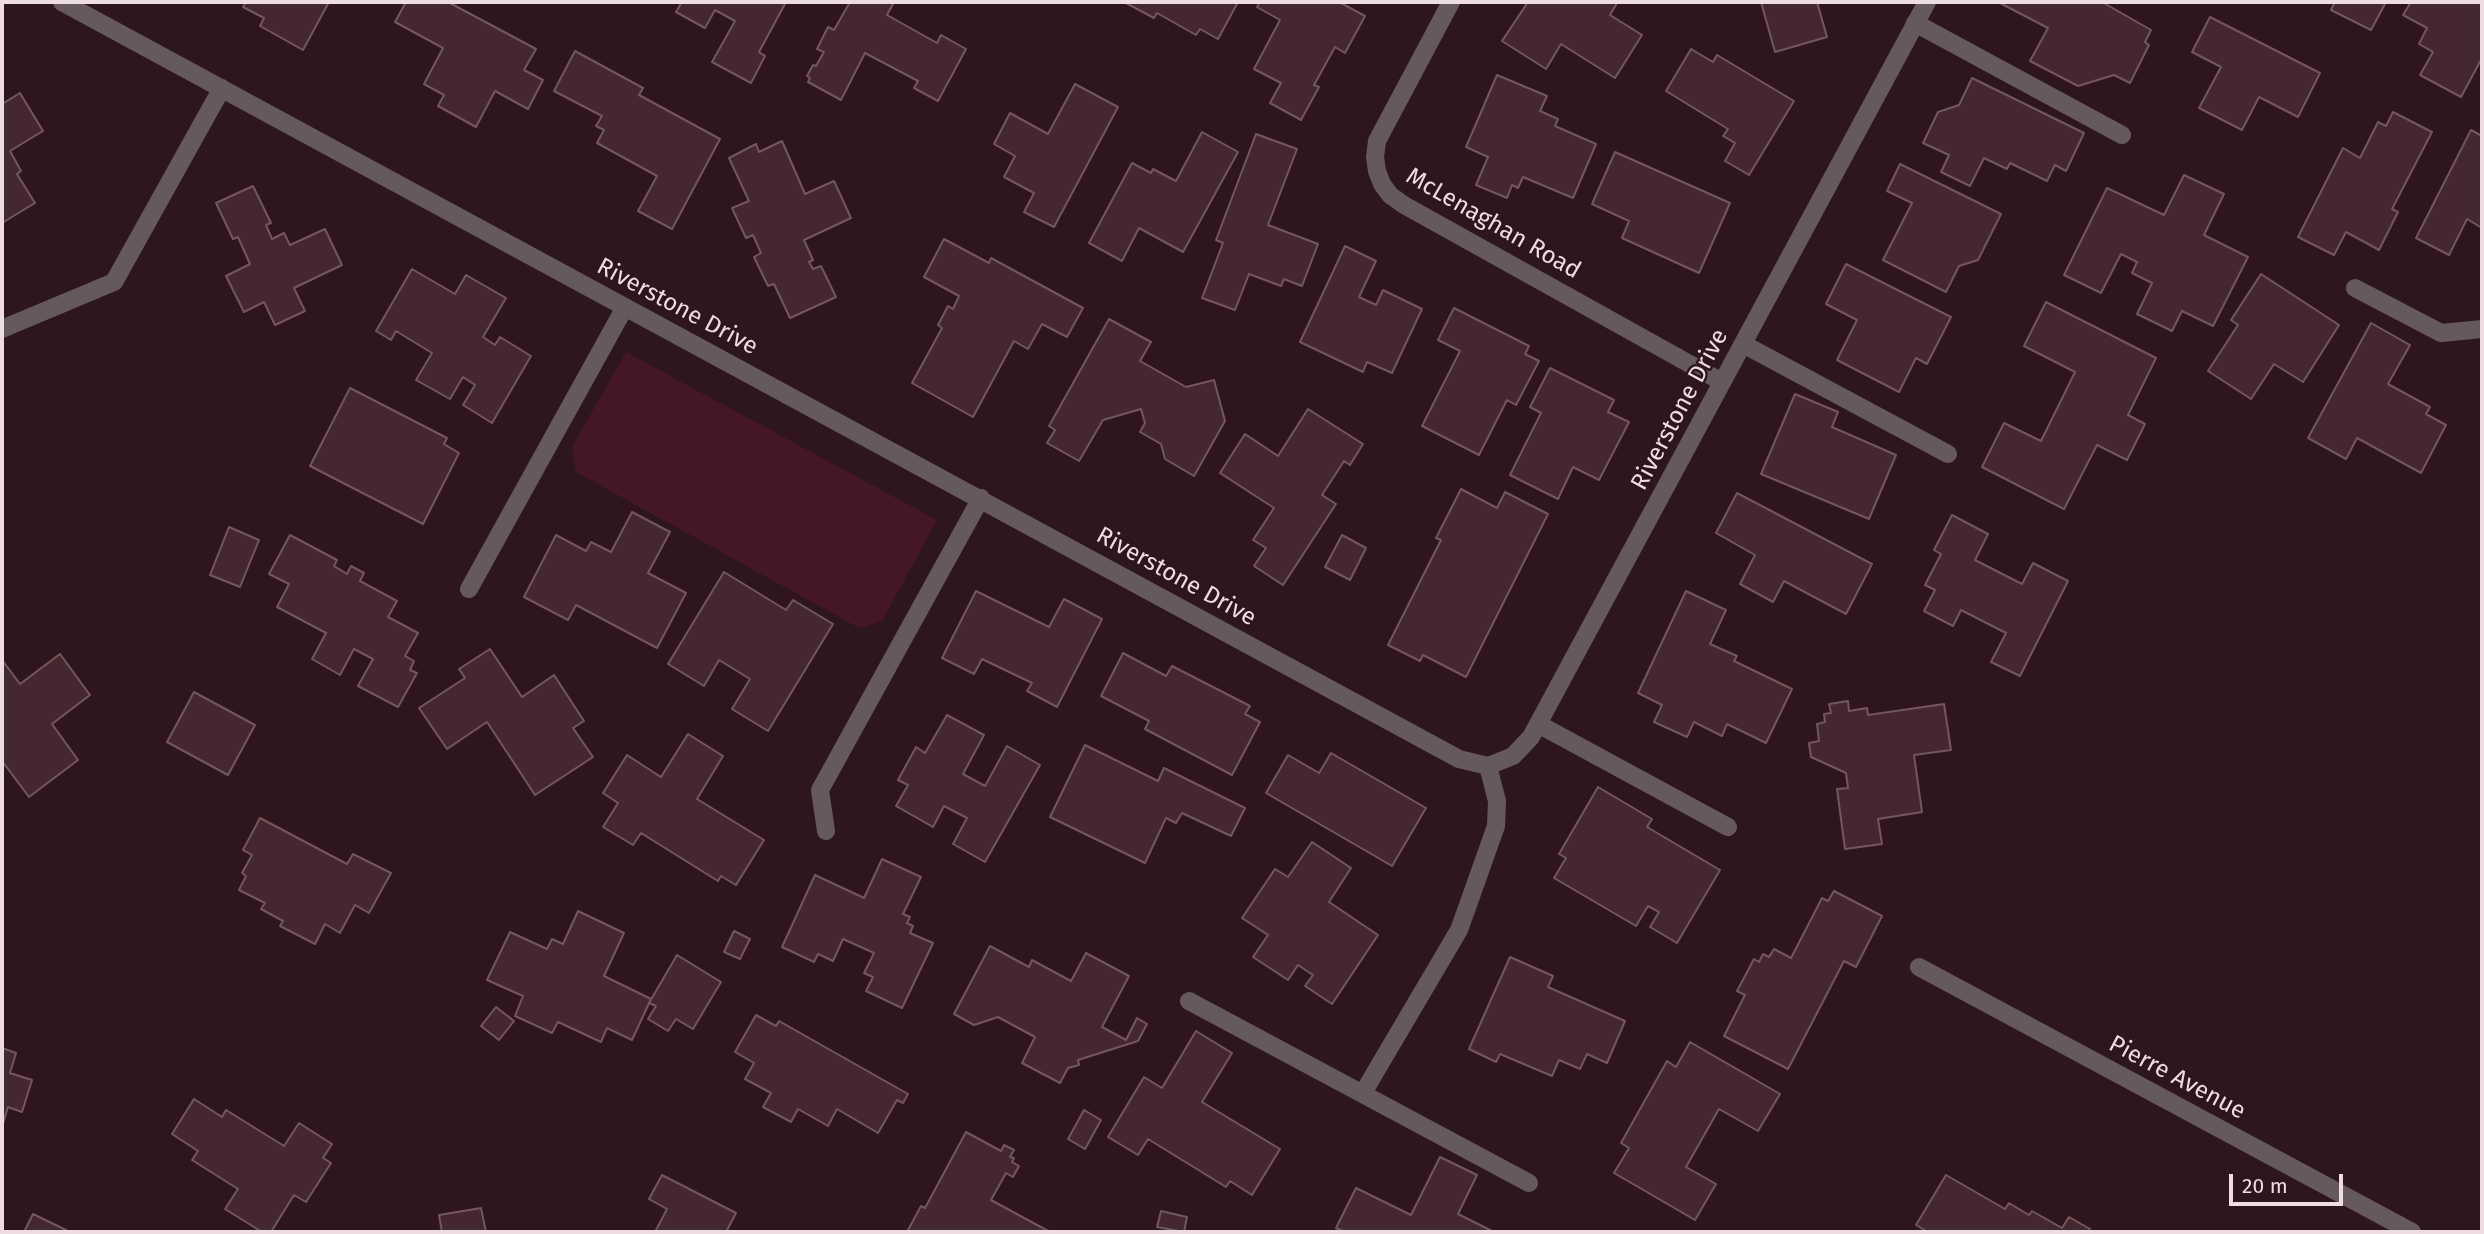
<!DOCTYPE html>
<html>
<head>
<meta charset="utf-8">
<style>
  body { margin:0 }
  #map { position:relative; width:2484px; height:1234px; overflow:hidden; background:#2e161d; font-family:"Fira Sans",sans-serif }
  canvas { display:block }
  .frame { position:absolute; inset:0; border:4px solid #eddce0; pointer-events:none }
  .scale { position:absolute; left:2229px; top:1174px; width:114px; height:32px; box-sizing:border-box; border:4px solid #eddce0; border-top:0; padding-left:9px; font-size:21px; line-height:24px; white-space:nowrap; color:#eddce0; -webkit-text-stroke:5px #2e161d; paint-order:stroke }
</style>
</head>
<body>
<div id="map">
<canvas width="2484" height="1234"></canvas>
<div class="frame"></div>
<div class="scale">20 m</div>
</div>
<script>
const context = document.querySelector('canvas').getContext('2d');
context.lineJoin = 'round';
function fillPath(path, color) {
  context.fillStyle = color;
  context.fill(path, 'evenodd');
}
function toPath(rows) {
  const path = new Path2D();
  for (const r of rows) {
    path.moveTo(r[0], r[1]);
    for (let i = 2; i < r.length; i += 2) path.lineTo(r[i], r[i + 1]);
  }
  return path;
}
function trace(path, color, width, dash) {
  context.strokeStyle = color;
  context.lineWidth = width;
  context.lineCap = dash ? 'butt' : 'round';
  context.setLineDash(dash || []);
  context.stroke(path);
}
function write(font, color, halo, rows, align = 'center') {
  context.font = font + ' "Fira Sans",sans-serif';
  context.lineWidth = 5;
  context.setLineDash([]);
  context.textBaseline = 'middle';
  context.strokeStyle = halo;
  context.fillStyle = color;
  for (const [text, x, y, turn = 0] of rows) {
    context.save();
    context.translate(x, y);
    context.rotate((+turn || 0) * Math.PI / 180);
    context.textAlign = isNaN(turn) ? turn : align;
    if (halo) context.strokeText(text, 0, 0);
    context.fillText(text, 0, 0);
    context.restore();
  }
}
const green = toPath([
  [626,352,937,520,882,621,859,628,576,472,572,447]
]);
const building = toPath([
  [246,2,329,2,303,50,260,26,264,18,243,7,246,2],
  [406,2,448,2,536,49,524,70,543,80,528,109,495,91,476,127,438,106,444,95,424,84,443,48,395,22,406,2],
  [682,2,786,2,759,52,765,56,751,83,712,62,735,21,715,10,705,28,676,12,682,2],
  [850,2,894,2,887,15,937,43,941,35,966,49,938,101,914,88,918,81,865,53,841,100,808,82,810,78,807,76,813,65,816,66,824,52,817,49,828,27,834,30,850,2],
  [1124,2,1238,2,1218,39,1200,29,1196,35,1157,13,1154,18,1124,2],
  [1260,2,1339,2,1365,16,1345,53,1335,47,1314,85,1319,87,1301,120,1270,103,1281,83,1254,69,1280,20,1257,7,1260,2],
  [1528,2,1615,2,1617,3,1610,15,1642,35,1615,78,1561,44,1546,69,1502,41,1528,2],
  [1761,2,1817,2,1827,37,1775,52,1761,2],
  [1998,2,2102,2,2151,30,2145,42,2149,45,2130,83,2114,75,2078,86,2030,61,2048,28,1998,2],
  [2335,2,2386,2,2371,30,2331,10,2335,2],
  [2411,2,2482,2,2482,58,2461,97,2420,75,2433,52,2419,44,2427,28,2403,15,2411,2],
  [2210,17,2320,73,2298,117,2259,97,2242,130,2199,108,2221,67,2192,52,2210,17],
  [1691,49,1713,62,1717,55,1794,101,1749,175,1725,161,1735,143,1723,136,1728,129,1666,91,1691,49],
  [575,51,643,88,639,95,720,139,672,229,638,211,657,176,597,143,604,130,596,126,602,116,554,91,575,51],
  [1497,75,1547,96,1540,111,1558,119,1555,126,1596,144,1573,198,1523,177,1518,188,1512,185,1507,198,1476,185,1488,157,1466,147,1497,75],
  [1972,78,2084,133,2066,171,2055,165,2047,181,2010,163,2007,169,1984,158,1970,186,1941,172,1949,155,1923,143,1938,112,1959,105,1972,78],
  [1075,84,1118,107,1054,227,1024,212,1034,193,1004,177,1015,156,994,144,1010,113,1048,134,1075,84],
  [20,93,43,131,10,151,21,171,17,174,35,203,2,223,2,104,20,93],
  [2393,112,2432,132,2392,209,2398,212,2379,250,2346,232,2334,255,2298,237,2343,148,2360,158,2378,122,2386,126,2393,112],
  [2471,130,2482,136,2482,228,2467,219,2449,255,2416,238,2471,130],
  [1202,132,1238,152,1183,252,1139,228,1122,261,1089,243,1132,163,1151,173,1153,169,1176,181,1202,132],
  [1256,134,1297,149,1268,225,1318,244,1302,286,1284,279,1281,286,1249,274,1235,310,1202,298,1223,243,1216,240,1256,134],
  [782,141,805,194,834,181,851,218,804,240,813,260,809,262,813,269,821,266,836,297,790,318,774,284,768,286,754,257,761,253,753,235,746,238,732,208,749,201,729,158,756,144,759,152,782,141],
  [1615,152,1730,203,1699,273,1622,238,1629,221,1592,204,1615,152],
  [1900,164,2001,214,1978,260,1959,266,1946,292,1883,260,1912,203,1887,191,1900,164],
  [2184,175,2224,194,2204,235,2248,257,2213,326,2182,311,2172,331,2137,314,2152,283,2132,273,2137,262,2121,254,2101,293,2064,275,2107,188,2164,215,2184,175],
  [253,186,271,223,266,225,272,239,284,233,290,245,325,229,342,265,294,288,305,311,275,325,264,302,244,312,226,276,250,264,238,237,233,239,216,203,253,186],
  [944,239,989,263,991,258,1083,308,1067,337,1042,324,1028,349,1014,341,973,417,912,383,942,328,938,325,948,306,953,309,959,296,924,277,944,239],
  [1345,246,1376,261,1359,297,1376,305,1383,290,1422,309,1392,373,1367,362,1363,372,1300,342,1345,246],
  [1846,264,1951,317,1927,364,1916,358,1899,392,1837,360,1857,320,1826,304,1846,264],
  [412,269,455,294,466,275,506,298,483,337,495,345,500,337,531,356,492,423,463,405,475,385,463,377,450,399,416,380,432,353,396,331,391,340,376,331,412,269],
  [2261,274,2339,325,2303,382,2274,364,2251,399,2208,371,2238,325,2231,320,2261,274],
  [2046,302,2156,358,2128,415,2145,424,2127,460,2097,445,2064,509,1982,467,2004,423,2041,441,2075,372,2024,346,2046,302],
  [1454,308,1529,346,1525,354,1539,361,1516,405,1507,400,1479,455,1422,426,1460,351,1438,340,1454,308],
  [1109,319,1151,342,1140,361,1186,387,1214,380,1225,421,1194,476,1165,459,1161,444,1140,432,1145,423,1141,409,1103,420,1079,461,1047,443,1055,430,1049,426,1109,319],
  [2371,323,2410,345,2388,384,2430,407,2426,414,2446,425,2421,473,2357,438,2346,459,2308,438,2371,323],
  [1550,368,1614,400,1608,412,1629,422,1599,480,1573,467,1558,499,1510,475,1541,413,1530,407,1550,368],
  [350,388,447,438,444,444,459,453,423,524,310,466,350,388],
  [1795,394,1838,412,1832,427,1896,455,1869,519,1761,474,1795,394],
  [1308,409,1363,444,1350,465,1344,461,1322,495,1336,504,1283,585,1254,566,1266,548,1253,540,1274,508,1220,473,1245,434,1278,456,1308,409],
  [1461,489,1497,508,1505,492,1548,514,1466,677,1423,655,1420,661,1388,645,1441,540,1436,538,1461,489],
  [1737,493,1872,564,1846,614,1784,581,1773,602,1740,584,1755,555,1716,533,1737,493],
  [632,512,670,532,648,573,686,593,657,648,576,605,568,620,524,597,556,535,586,551,591,542,611,552,632,512],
  [1952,515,1988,534,1975,560,2022,584,2033,563,2068,581,2020,676,1991,662,2006,633,1961,610,1953,626,1924,611,1935,590,1925,585,1941,554,1934,550,1952,515],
  [229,527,259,540,240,587,210,575,229,527],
  [290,535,337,560,334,566,347,574,351,566,364,573,360,581,397,601,388,617,418,633,405,656,414,661,410,670,417,673,398,707,358,686,373,659,354,649,340,675,312,659,326,633,277,607,289,584,269,574,290,535],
  [1342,535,1366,548,1350,580,1325,567,1342,535],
  [724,572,786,610,793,600,833,624,768,731,732,709,750,679,719,660,704,686,668,664,724,572],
  [976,591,1049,627,1064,599,1102,619,1057,707,1027,691,1032,683,982,659,974,674,942,658,976,591],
  [1686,591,1726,610,1710,644,1737,656,1734,661,1792,689,1766,743,1727,724,1722,736,1694,722,1687,737,1654,722,1662,705,1638,693,1686,591],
  [490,649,522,697,554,675,584,721,573,728,593,757,535,795,487,722,447,749,419,708,465,678,459,669,490,649],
  [1123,653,1166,676,1172,666,1250,706,1245,714,1260,722,1232,775,1145,729,1149,721,1101,696,1123,653],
  [60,654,90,695,52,724,78,760,29,797,2,761,2,660,20,684,60,654],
  [194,692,255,725,228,775,167,742,194,692],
  [1848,701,1849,711,1867,708,1868,715,1944,704,1951,750,1914,755,1922,812,1878,819,1882,844,1845,849,1837,789,1848,788,1846,773,1811,757,1809,743,1819,741,1817,724,1825,722,1824,714,1831,713,1829,704,1848,701],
  [947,715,984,735,963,774,985,786,1007,746,1040,765,985,862,953,844,967,818,944,806,933,827,896,806,908,785,898,780,916,747,925,753,947,715],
  [688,734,723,756,697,799,764,840,736,885,721,876,718,881,641,833,633,845,603,827,618,803,603,793,627,755,661,777,688,734],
  [1085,745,1158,781,1164,768,1245,808,1231,836,1182,813,1176,823,1166,818,1145,863,1050,817,1085,745],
  [1331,753,1426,808,1392,866,1266,793,1288,755,1319,773,1331,753],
  [1598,787,1652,819,1647,827,1720,870,1677,943,1650,927,1659,912,1648,906,1636,926,1554,878,1566,858,1559,854,1598,787],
  [260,818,347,864,353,854,391,873,369,913,355,905,340,933,325,924,315,944,280,926,283,921,261,909,265,903,239,890,246,876,242,873,252,855,243,850,260,818],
  [1312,842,1351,868,1329,902,1378,935,1332,1004,1305,986,1313,975,1298,965,1288,980,1253,957,1268,935,1242,918,1275,869,1288,877,1312,842],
  [882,859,921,877,903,914,910,917,907,923,913,926,910,933,933,943,902,1008,866,991,873,977,864,973,874,953,843,939,833,961,818,954,814,962,782,947,815,875,864,898,882,859],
  [1834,891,1882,916,1856,967,1844,961,1788,1069,1724,1036,1745,995,1737,991,1754,959,1759,962,1763,954,1769,957,1774,949,1791,958,1822,898,1828,901,1834,891],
  [578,911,624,933,604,976,651,999,632,1040,607,1028,601,1042,558,1022,552,1033,515,1016,523,996,487,980,510,932,547,949,552,939,563,944,578,911],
  [734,931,750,939,740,959,724,952,734,931],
  [990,946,1029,967,1032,960,1071,981,1086,953,1129,976,1102,1027,1126,1040,1137,1018,1147,1024,1138,1041,1078,1060,1079,1065,1068,1068,1060,1083,1022,1063,1035,1037,998,1017,974,1025,954,1014,990,946],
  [677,955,721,982,693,1029,676,1019,668,1031,648,1019,656,1006,649,1003,677,955],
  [1510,957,1553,976,1548,987,1625,1021,1607,1063,1587,1054,1580,1069,1559,1060,1552,1076,1500,1054,1496,1062,1469,1049,1510,957],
  [496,1007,514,1021,499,1040,481,1026,496,1007],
  [756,1015,776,1026,779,1021,908,1094,903,1103,897,1100,878,1133,837,1109,828,1126,798,1109,791,1122,763,1107,771,1093,745,1079,754,1063,735,1052,756,1015],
  [1196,1031,1232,1053,1202,1102,1280,1149,1252,1195,1230,1181,1226,1187,1148,1139,1138,1155,1108,1137,1144,1077,1162,1088,1196,1031],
  [1690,1042,1780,1094,1758,1131,1719,1109,1686,1167,1716,1184,1695,1220,1614,1173,1629,1148,1621,1143,1667,1061,1676,1067,1690,1042],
  [2,1048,16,1053,10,1073,32,1080,22,1112,8,1107,2,1127,2,1048],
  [194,1099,222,1117,226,1110,284,1146,299,1123,332,1144,323,1158,331,1163,306,1202,294,1195,271,1232,262,1232,225,1209,238,1189,192,1160,198,1151,172,1134,194,1099],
  [1084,1110,1101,1120,1085,1149,1068,1139,1084,1110],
  [966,1132,1001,1151,1004,1145,1014,1150,1010,1157,1014,1158,1012,1162,1019,1166,1013,1177,1006,1173,991,1200,1050,1232,907,1232,921,1206,925,1208,966,1132],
  [1440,1157,1477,1175,1458,1214,1494,1232,1345,1232,1336,1228,1356,1188,1411,1215,1440,1157],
  [662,1175,736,1213,726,1232,655,1232,667,1209,649,1199,662,1175],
  [1946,1175,2005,1209,2009,1203,2029,1215,2032,1211,2062,1228,2069,1217,2090,1229,2088,1232,1928,1232,1916,1225,1946,1175],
  [481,1208,486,1232,442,1232,439,1215,481,1208],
  [1161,1211,1187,1217,1184,1232,1157,1227,1161,1211],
  [33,1214,66,1230,65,1232,24,1232,33,1214]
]);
const minor = toPath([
  [62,2,1459,759,1488,766,1513,756,1531,737,1927,2],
  [1451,2,1377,141,1375,157,1377,171,1382,184,1390,195,1404,205,1722,382],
  [1915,23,2122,135],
  [2355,288,2441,333,2482,329],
  [2,329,114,282,222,88],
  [1743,344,1948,454],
  [469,589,625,307],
  [1538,724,1728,827],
  [826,831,820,790,981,498],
  [1919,967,2412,1232],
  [1189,1001,1529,1183],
  [1363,1093,1459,930,1468,905,1496,826,1497,801,1488,766]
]);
const streetNames = [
  ["McLenaghan Road",1493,224,30],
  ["Riverstone Drive",677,307,28],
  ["Riverstone Drive",1680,410,-62],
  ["Riverstone Drive",1176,577,29],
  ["Pierre Avenue",2177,1078,28]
];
fillPath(green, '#451626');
fillPath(building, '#422930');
trace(building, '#73575e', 2);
trace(minor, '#66595c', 18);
write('24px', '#eddce0', '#2e161d', streetNames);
</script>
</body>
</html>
